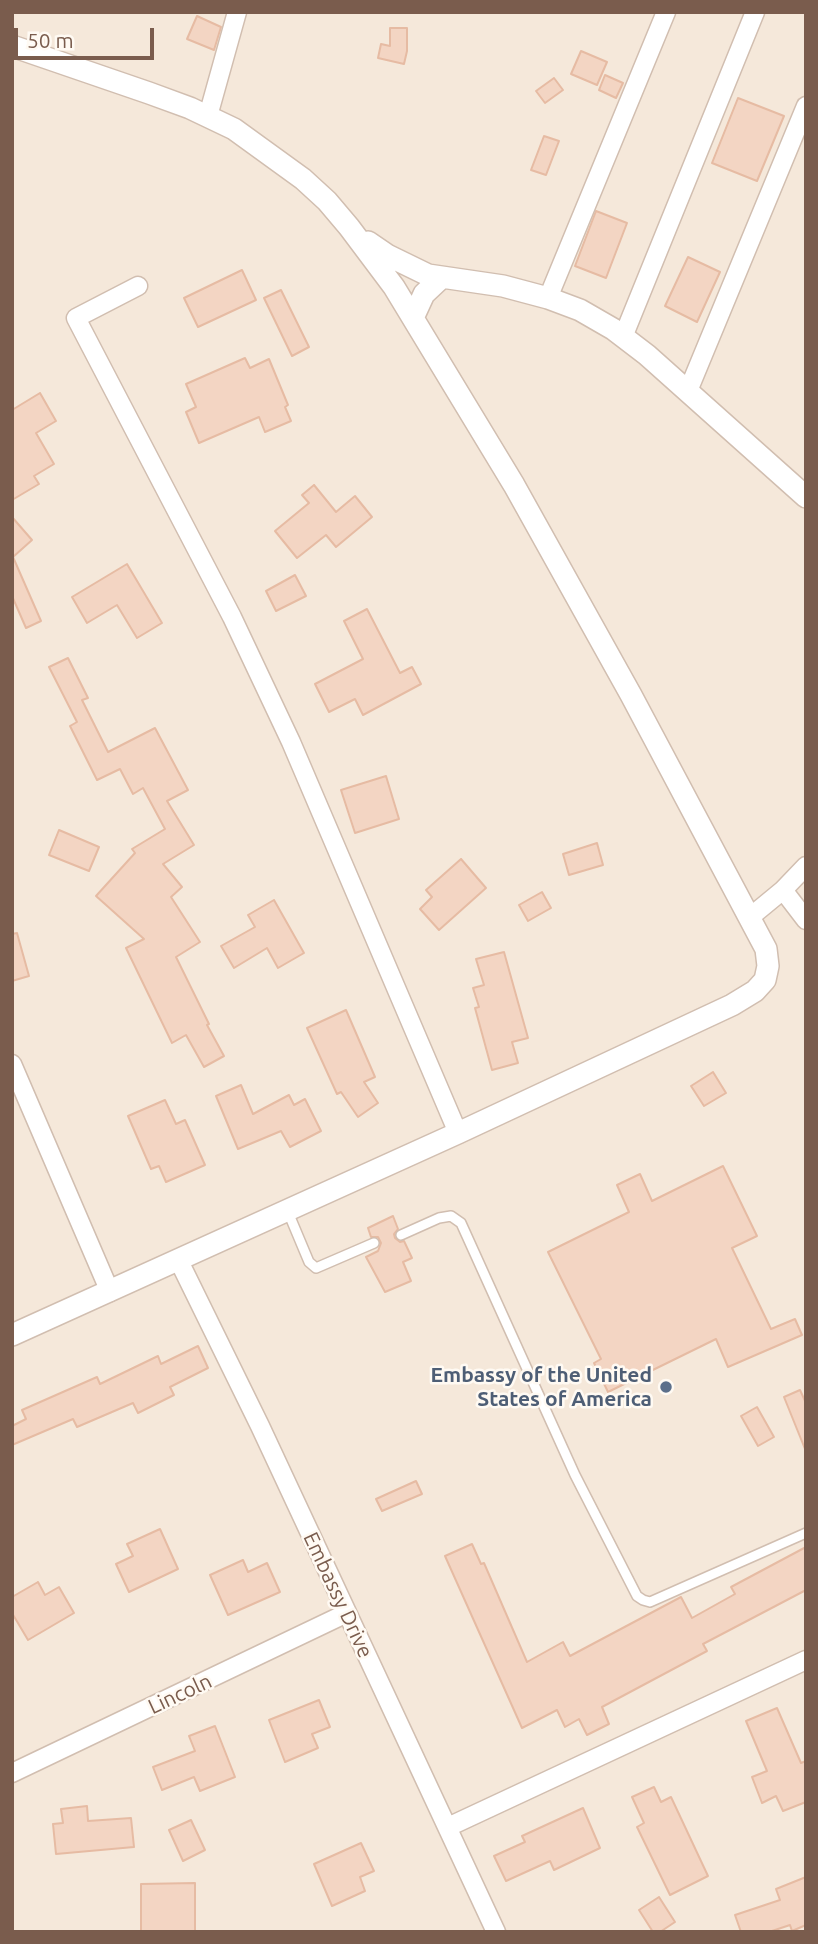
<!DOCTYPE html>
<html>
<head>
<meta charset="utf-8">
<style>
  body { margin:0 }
  #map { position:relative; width:818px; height:1944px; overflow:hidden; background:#fdf6ec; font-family:Ubuntu,sans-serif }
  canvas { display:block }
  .frame { position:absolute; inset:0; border:14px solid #7a5c4d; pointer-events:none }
  .scale { position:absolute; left:14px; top:28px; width:140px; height:32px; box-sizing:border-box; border:4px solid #7a5c4d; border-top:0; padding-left:9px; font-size:21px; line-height:24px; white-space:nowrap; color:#7a5c4d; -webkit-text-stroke:5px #fffaf3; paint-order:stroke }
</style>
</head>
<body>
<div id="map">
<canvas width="818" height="1944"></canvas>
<div class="frame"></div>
<div class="scale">50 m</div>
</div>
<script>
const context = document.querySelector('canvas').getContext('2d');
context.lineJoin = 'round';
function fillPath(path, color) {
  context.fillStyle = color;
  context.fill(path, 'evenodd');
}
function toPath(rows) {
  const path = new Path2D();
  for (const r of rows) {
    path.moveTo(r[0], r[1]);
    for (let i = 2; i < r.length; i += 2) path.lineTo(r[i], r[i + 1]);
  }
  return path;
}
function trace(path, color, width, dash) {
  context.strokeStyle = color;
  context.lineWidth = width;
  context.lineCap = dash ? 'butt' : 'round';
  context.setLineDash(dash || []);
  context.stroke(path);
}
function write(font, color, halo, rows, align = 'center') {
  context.font = font + ' Ubuntu,sans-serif';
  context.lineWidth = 5;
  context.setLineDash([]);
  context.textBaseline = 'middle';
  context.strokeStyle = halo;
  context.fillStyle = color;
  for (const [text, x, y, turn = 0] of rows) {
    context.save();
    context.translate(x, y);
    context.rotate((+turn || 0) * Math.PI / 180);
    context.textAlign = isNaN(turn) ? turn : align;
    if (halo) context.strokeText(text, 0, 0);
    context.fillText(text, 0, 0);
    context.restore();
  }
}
const residential = toPath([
  [12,12,806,12,806,1932,12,1932]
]);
const building = toPath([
  [197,16,221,27,214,50,187,39,197,16],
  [390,28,407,28,407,51,404,64,378,58,381,44,390,46,390,28],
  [581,51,607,62,597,85,571,74,581,51],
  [605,75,623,83,616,98,599,90,605,75],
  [554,78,563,90,545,103,536,91,554,78],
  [738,98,784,116,757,181,712,163,738,98],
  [544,136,559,141,546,175,531,170,544,136],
  [596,211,627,223,606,278,575,266,596,211],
  [688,257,720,272,697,322,665,306,688,257],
  [242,270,256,300,198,327,184,298,242,270],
  [281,290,309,347,292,356,264,298,281,290],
  [245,358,250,368,269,359,288,405,285,407,291,421,265,432,259,417,199,443,186,412,196,407,186,384,245,358],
  [40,393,56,421,36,433,54,464,34,476,39,484,12,500,12,410,40,393],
  [314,485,336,512,355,496,372,517,336,547,326,535,297,558,275,531,309,503,302,495,314,485],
  [12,517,32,540,13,557,41,621,26,628,12,596,12,517],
  [127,564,162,623,137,638,117,605,87,623,72,597,127,564],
  [295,575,306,596,276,611,266,591,295,575],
  [367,609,400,673,412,667,421,684,363,715,355,699,329,712,315,684,363,659,344,621,367,609],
  [68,658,88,698,82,700,108,752,155,728,188,790,167,801,194,845,163,864,182,887,171,897,200,942,176,957,209,1024,207,1025,224,1056,204,1067,186,1035,172,1043,126,948,144,939,96,896,135,853,132,849,165,829,143,788,133,794,120,769,97,780,70,726,77,722,49,667,68,658],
  [386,776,399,819,355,833,341,790,386,776],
  [59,830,99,847,89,871,49,855,59,830],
  [597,843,603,865,569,875,563,854,597,843],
  [461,859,486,888,439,930,420,909,432,897,426,890,461,859],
  [542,892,551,908,528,921,519,905,542,892],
  [274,900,304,953,278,968,267,948,234,968,221,946,255,927,248,915,274,900],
  [17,933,29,976,12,981,12,934,17,933],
  [504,952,528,1038,512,1042,518,1063,492,1070,475,1008,479,1007,473,988,484,985,476,959,504,952],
  [346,1010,375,1077,364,1082,378,1103,358,1117,341,1092,337,1094,307,1028,346,1010],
  [713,1072,726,1093,704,1106,691,1086,713,1072],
  [241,1085,253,1114,289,1095,294,1105,305,1099,321,1131,290,1147,281,1131,238,1149,216,1096,241,1085],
  [165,1100,176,1124,185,1120,205,1165,166,1182,159,1166,151,1169,128,1116,165,1100],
  [723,1166,757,1236,732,1248,771,1329,795,1319,802,1335,728,1367,716,1339,608,1392,594,1363,601,1359,548,1252,629,1212,617,1185,640,1174,652,1201,723,1166],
  [393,1216,398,1229,394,1234,395,1238,400,1242,404,1241,412,1258,403,1262,411,1281,385,1292,366,1257,378,1251,381,1243,378,1237,371,1237,368,1228,393,1216],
  [198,1346,208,1368,170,1387,174,1395,138,1413,133,1403,77,1427,73,1419,12,1445,12,1426,26,1419,22,1410,97,1377,100,1384,158,1356,161,1364,198,1346],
  [800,1390,806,1403,805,1449,784,1397,800,1390],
  [757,1407,774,1437,758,1446,741,1416,757,1407],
  [416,1481,422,1494,382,1511,376,1499,416,1481],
  [160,1529,178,1569,129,1592,116,1564,133,1556,127,1544,160,1529],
  [472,1544,481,1564,484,1563,527,1662,563,1642,570,1656,681,1597,692,1618,735,1594,731,1587,806,1547,806,1590,703,1644,707,1651,602,1707,609,1724,587,1735,579,1719,565,1727,557,1710,522,1728,445,1556,472,1544],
  [243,1560,248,1572,267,1563,280,1592,228,1615,210,1575,243,1560],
  [38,1582,45,1595,59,1587,74,1613,28,1640,12,1613,12,1597,38,1582],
  [319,1700,330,1727,312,1734,318,1748,285,1762,269,1720,319,1700],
  [777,1708,801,1763,806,1761,806,1802,783,1811,776,1796,762,1803,752,1777,767,1771,746,1721,777,1708],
  [215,1726,235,1777,200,1791,194,1777,162,1790,153,1767,195,1751,189,1736,215,1726],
  [654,1787,661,1802,671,1797,708,1876,670,1895,637,1827,644,1823,632,1797,654,1787],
  [87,1806,88,1821,131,1818,134,1847,56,1854,53,1824,63,1823,61,1809,87,1806],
  [583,1808,600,1848,554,1870,550,1861,506,1881,494,1856,525,1842,522,1836,583,1808],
  [191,1820,205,1850,183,1861,169,1830,191,1820],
  [361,1843,374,1871,360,1877,365,1891,332,1906,314,1864,361,1843],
  [806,1877,806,1925,792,1931,790,1925,769,1932,741,1932,735,1915,780,1900,776,1889,806,1877],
  [195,1883,195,1932,141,1932,141,1884,195,1883],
  [659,1897,675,1922,660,1932,653,1932,639,1910,659,1897]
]);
const service = toPath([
  [288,1212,309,1262,316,1268,374,1243],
  [401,1235,439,1218,451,1216,461,1223,575,1475,637,1596,643,1600,650,1602,806,1533]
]);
const minor = toPath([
  [208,116,237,12],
  [138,286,76,318,232,617,291,742,458,1133],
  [548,298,666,12],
  [623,337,755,12],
  [688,391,806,106],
  [783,890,806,920],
  [749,918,783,890,806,866],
  [12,1064,110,1292],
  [178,1259,260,1426,496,1932],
  [12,1773,347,1613],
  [448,1827,806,1660]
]);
const tertiary = toPath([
  [12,46,149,93,190,108,234,129,303,179,327,201,349,227,394,287,514,485,631,695,766,949,768,966,765,980,755,991,732,1005,458,1133,12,1335],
  [368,242,387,255,428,275,503,286,548,298,580,310,613,329,647,355,806,497],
  [413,318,424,294,441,278]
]);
const markers = [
  [666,1387,7,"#5c6f8a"]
];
const serviceNames = [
  ["Embassy of the United",652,1375],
  ["States of America",652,1399]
];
const streetNames = [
  ["Embassy Drive",338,1595,65],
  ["Lincoln",180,1694,-25]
];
fillPath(residential, '#f5e8da');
fillPath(building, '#f3d5c3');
trace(building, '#e6bba3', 2);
trace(service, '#d1beb0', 12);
trace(minor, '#d1beb0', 21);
trace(tertiary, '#d1beb0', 24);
trace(service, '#fff', 9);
trace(minor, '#fff', 18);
trace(tertiary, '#fff', 21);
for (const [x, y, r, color] of markers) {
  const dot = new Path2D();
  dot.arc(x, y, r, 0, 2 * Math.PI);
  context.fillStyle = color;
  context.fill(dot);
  trace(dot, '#fffaf3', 2.5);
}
write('bold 21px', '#4e5e75', '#fffaf3', serviceNames, 'right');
write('21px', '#7a5c4d', '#fffaf3', streetNames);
</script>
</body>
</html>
